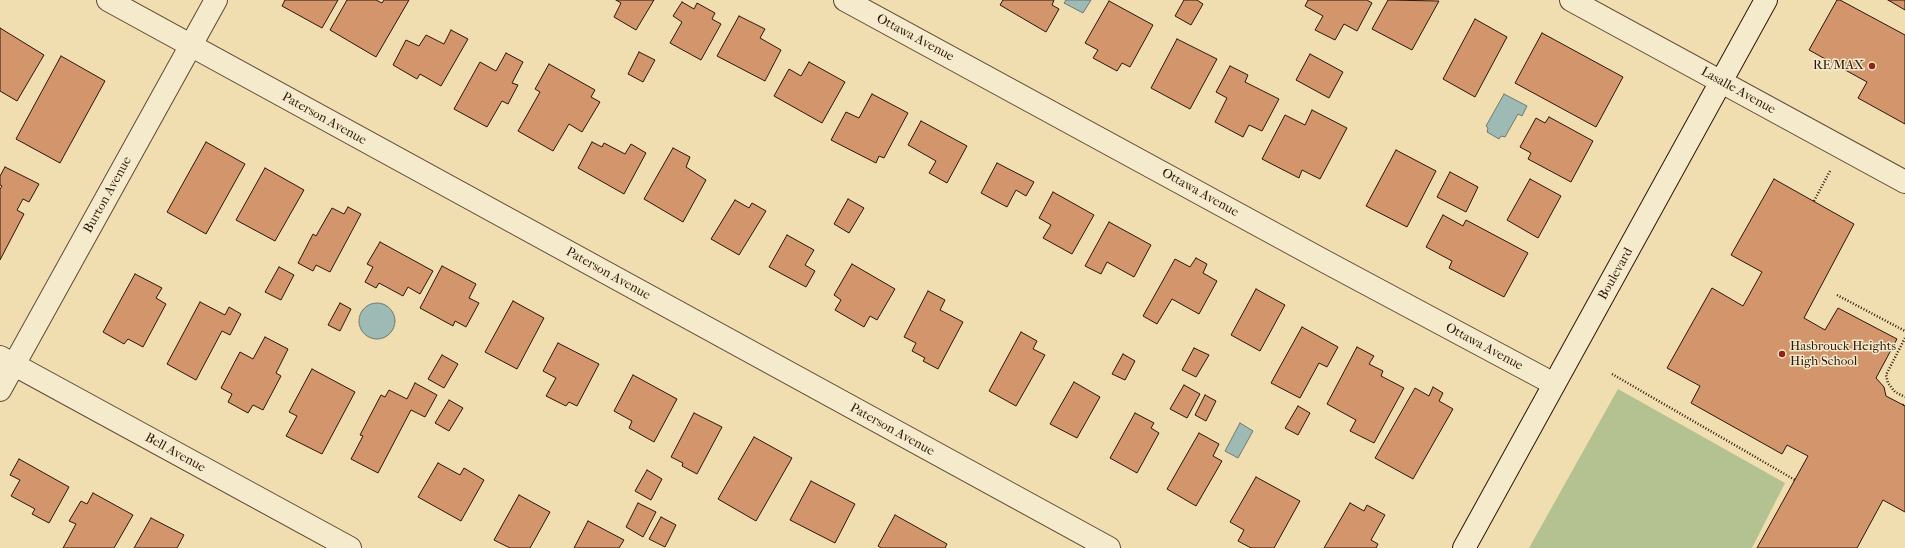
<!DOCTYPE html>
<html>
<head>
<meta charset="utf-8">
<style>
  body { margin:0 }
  canvas { display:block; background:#f0deb1 }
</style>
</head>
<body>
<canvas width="1905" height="548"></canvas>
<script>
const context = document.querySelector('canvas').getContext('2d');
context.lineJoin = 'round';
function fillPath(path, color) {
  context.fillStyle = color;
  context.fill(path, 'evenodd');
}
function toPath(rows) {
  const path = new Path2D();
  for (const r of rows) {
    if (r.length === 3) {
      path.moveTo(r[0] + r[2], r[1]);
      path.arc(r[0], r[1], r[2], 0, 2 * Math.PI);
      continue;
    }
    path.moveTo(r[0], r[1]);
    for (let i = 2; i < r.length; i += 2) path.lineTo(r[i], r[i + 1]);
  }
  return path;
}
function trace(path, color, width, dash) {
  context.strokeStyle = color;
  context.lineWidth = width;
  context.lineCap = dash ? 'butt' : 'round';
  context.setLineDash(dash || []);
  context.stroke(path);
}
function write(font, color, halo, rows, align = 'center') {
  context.font = font + ' "IM FELL French Canon",serif';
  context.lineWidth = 3;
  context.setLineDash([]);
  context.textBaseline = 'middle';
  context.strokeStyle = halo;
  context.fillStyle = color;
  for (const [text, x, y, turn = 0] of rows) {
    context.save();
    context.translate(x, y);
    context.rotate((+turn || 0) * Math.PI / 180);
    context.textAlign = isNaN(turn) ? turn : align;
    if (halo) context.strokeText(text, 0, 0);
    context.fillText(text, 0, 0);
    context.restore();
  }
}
const green = toPath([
  [1618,389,1785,483,1752,548,1529,548]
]);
const water = toPath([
  [1066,0,1091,0,1083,13,1064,3,1066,0],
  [1504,94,1527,106,1522,116,1518,114,1505,137,1501,136,1499,139,1487,132,1488,128,1486,126,1504,94],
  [377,321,18],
  [1240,423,1253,431,1238,458,1225,451,1240,423]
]);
const building = toPath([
  [285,0,338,0,322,28,282,6,285,0],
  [347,0,376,0,382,3,384,0,409,0,376,57,330,30,347,0],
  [616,0,654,0,636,30,614,17,621,3,616,0],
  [1003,0,1054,0,1052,5,1059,9,1046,32,1000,5,1003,0],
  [1184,0,1197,0,1203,4,1191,25,1175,16,1184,0],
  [1308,0,1367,0,1372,3,1357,31,1344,24,1335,40,1315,30,1323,16,1305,6,1308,0],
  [1388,0,1439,1,1412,50,1372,29,1388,0],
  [1837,0,1840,0,1905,35,1905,124,1858,98,1867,82,1809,50,1837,0],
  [1888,0,1905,0,1905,10,1888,0],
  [1109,1,1153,25,1130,67,1122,63,1117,71,1093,58,1098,50,1085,43,1109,1],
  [682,2,694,9,697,3,715,13,712,19,721,24,701,60,670,43,682,22,673,16,682,2],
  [739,16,765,29,760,38,781,50,765,81,717,56,739,16],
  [1475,19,1507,37,1475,97,1443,79,1475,19],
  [0,28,44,55,17,101,0,91,0,28],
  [451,30,468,39,441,86,420,74,417,79,393,65,406,40,419,46,426,35,444,44,451,30],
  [1542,33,1623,77,1596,127,1515,83,1542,33],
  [1177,39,1217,59,1190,109,1151,88,1177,39],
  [639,52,655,60,643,82,628,74,639,52],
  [506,53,523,62,512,83,518,85,508,104,502,101,487,127,454,109,480,62,496,71,506,53],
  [1310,54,1343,72,1329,98,1296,80,1310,54],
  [61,56,105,81,60,163,16,139,61,56],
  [809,62,845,82,822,123,774,96,789,69,801,76,809,62],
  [549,64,595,90,591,97,600,102,582,132,569,124,553,151,518,131,540,92,535,89,549,64],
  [1230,66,1248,75,1245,82,1279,99,1262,131,1249,125,1243,137,1215,122,1227,98,1216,92,1230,66],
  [872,94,908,113,884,158,879,156,876,163,831,140,846,112,859,118,872,94],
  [1312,110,1347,128,1320,179,1302,170,1299,178,1262,159,1285,115,1305,125,1312,110],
  [1549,117,1593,141,1571,182,1528,159,1531,153,1520,147,1536,118,1545,123,1549,117],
  [921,121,967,146,947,183,929,173,936,161,908,145,921,121],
  [206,142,245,164,206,234,167,212,206,142],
  [592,142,602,147,604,143,625,154,631,144,646,153,624,194,578,168,592,142],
  [673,148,690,157,686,167,706,180,683,222,644,199,673,148],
  [1396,150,1436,171,1407,227,1366,206,1396,150],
  [997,163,1034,182,1026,196,1016,190,1007,207,981,193,997,163],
  [5,167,39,184,29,202,23,199,17,210,24,214,0,260,0,189,2,186,0,185,0,176,5,167],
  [265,168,304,190,275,241,236,220,265,168],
  [1450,172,1478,187,1466,212,1437,197,1450,172],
  [1530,179,1561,196,1538,238,1507,220,1530,179],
  [1774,179,1854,224,1804,318,1825,330,1838,308,1897,339,1876,378,1884,387,1886,396,1905,406,1905,512,1883,500,1857,548,1757,548,1808,456,1787,445,1782,454,1691,403,1700,386,1667,368,1712,288,1743,306,1762,272,1731,255,1774,179],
  [1053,192,1094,215,1072,254,1043,238,1051,225,1039,218,1053,192],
  [848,199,864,208,849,233,834,224,848,199],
  [735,200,749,208,752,203,766,211,739,255,711,239,735,200],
  [348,207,361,214,330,272,316,265,313,271,298,263,313,234,316,236,332,208,344,214,348,207],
  [1443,215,1463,226,1466,220,1528,253,1504,297,1449,268,1452,261,1426,247,1443,215],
  [1109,222,1151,245,1134,277,1107,262,1101,274,1085,266,1109,222],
  [787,235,814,250,805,265,815,271,806,287,769,267,787,235],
  [380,242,433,271,420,294,408,287,403,296,379,283,376,288,365,282,373,267,367,264,380,242],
  [1196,258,1207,264,1203,273,1217,281,1199,314,1172,299,1157,324,1143,316,1175,259,1190,267,1196,258],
  [852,264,895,289,877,320,870,316,864,327,835,310,841,300,834,295,852,264],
  [442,266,476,284,469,298,479,303,466,327,455,321,453,326,420,308,442,266],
  [279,267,294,275,281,300,265,292,279,267],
  [135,274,162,288,156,298,166,304,143,347,128,339,124,344,103,332,135,274],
  [1256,289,1285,305,1260,351,1231,335,1256,289],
  [928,291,945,300,940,310,963,322,938,369,923,361,925,358,912,351,916,343,904,337,928,291],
  [513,301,544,318,517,369,485,352,513,301],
  [200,302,225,315,229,307,241,314,230,335,222,331,196,380,167,364,200,302],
  [340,303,351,309,340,331,328,325,340,303],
  [1302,327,1338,347,1327,367,1319,363,1300,398,1271,383,1302,327],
  [1021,332,1037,341,1033,349,1045,355,1016,406,989,391,1021,332],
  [265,337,288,349,276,373,281,376,263,410,253,405,248,413,228,402,232,394,221,388,240,352,253,359,265,337],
  [558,343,599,364,577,406,569,402,566,406,546,396,556,378,543,371,558,343],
  [1357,347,1374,356,1369,364,1383,371,1381,376,1404,388,1374,443,1350,431,1356,420,1327,404,1357,347],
  [1194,348,1209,355,1196,377,1182,370,1194,348],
  [1123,354,1135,361,1125,380,1112,374,1123,354],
  [442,355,458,364,444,388,428,379,442,355],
  [312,369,355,392,322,454,286,436,297,416,289,412,312,369],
  [633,375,677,399,654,442,629,428,632,421,614,411,633,375],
  [1074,382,1100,397,1077,438,1050,424,1074,382],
  [415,383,437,395,425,417,411,410,378,473,351,459,363,436,360,435,381,395,385,397,389,390,407,399,415,383],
  [1184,385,1200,394,1187,418,1170,409,1184,385],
  [1433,387,1443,393,1439,401,1453,409,1413,479,1375,458,1415,388,1429,396,1433,387],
  [1205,395,1216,401,1206,421,1195,415,1205,395],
  [449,400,463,408,449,431,435,423,449,400],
  [1298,406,1310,413,1298,435,1285,428,1298,406],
  [694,413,722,427,697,474,682,466,683,463,671,457,694,413],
  [1135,413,1154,423,1151,428,1159,433,1137,473,1110,458,1135,413],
  [1199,433,1219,444,1213,456,1222,461,1196,506,1167,489,1199,433],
  [754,437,792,458,756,521,718,499,754,437],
  [19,459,69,487,49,523,32,514,35,509,11,496,20,480,10,475,19,459],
  [438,463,460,475,464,468,484,480,461,521,418,497,438,463],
  [647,470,662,479,651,500,635,491,647,470],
  [1256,477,1300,501,1274,548,1251,548,1238,541,1244,530,1230,522,1256,477],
  [811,481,855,504,835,543,790,520,811,481],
  [93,493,133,515,114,548,63,548,76,524,69,521,81,501,87,504,93,493],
  [519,495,550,512,530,548,510,548,494,540,519,495],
  [638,503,656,512,643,537,626,527,638,503],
  [1350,503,1364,511,1367,505,1385,515,1371,540,1378,544,1376,548,1324,548,1350,503],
  [895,515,947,544,945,548,881,548,878,546,895,515],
  [661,517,676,525,665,547,649,539,661,517],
  [151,518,184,535,177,548,134,548,151,518],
  [588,521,624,540,619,548,574,548,588,521]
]);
const path = toPath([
  [1814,201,1830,171],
  [1837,295,1905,331],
  [1905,338,1886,375,1888,383,1895,392,1905,397],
  [1612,374,1795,480],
  [1903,405,1905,403]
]);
const street = toPath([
  [108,0,1109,548],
  [845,0,1326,262,1554,384],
  [1571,0,1905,182],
  [0,357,350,548],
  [0,390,216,0]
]);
const secondary = toPath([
  [1464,548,1766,0]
]);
const markers = [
  [1872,66,4,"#8f2418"],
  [1782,354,4,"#8f2418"]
];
const streetNames = [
  ["Ottawa Avenue",915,38,28],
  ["Lasalle Avenue",1738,91,29],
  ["Paterson Avenue",324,119,29],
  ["Ottawa Avenue",1200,193,29],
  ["Burton Avenue",108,195,-61],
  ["Paterson Avenue",608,274,29],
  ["Boulevard",1616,274,-61],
  ["Ottawa Avenue",1484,347,28],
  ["Paterson Avenue",892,430,29],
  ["Bell Avenue",175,453,29]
];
const poiNames = [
  ["RE/MAX",1864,66],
  ["Hasbrouck Heights",1790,347,"left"],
  ["High School",1790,362,"left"]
];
fillPath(green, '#b4c291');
fillPath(water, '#9dbbb4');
trace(water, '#70796f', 1);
fillPath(building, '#d3956b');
trace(building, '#2d1608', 1);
trace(street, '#5e4832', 24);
trace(secondary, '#2d1608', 24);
trace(path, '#2d1608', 2.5, [1, 2]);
trace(street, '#f5eacc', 22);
trace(secondary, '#f5eacc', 22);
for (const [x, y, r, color] of markers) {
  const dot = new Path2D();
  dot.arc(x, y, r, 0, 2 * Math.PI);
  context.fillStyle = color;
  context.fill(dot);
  trace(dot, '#f5eacc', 1.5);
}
write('13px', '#2d1608', '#f5eacc', streetNames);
write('13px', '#2d1608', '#f5eacc', poiNames, 'right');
</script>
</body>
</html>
